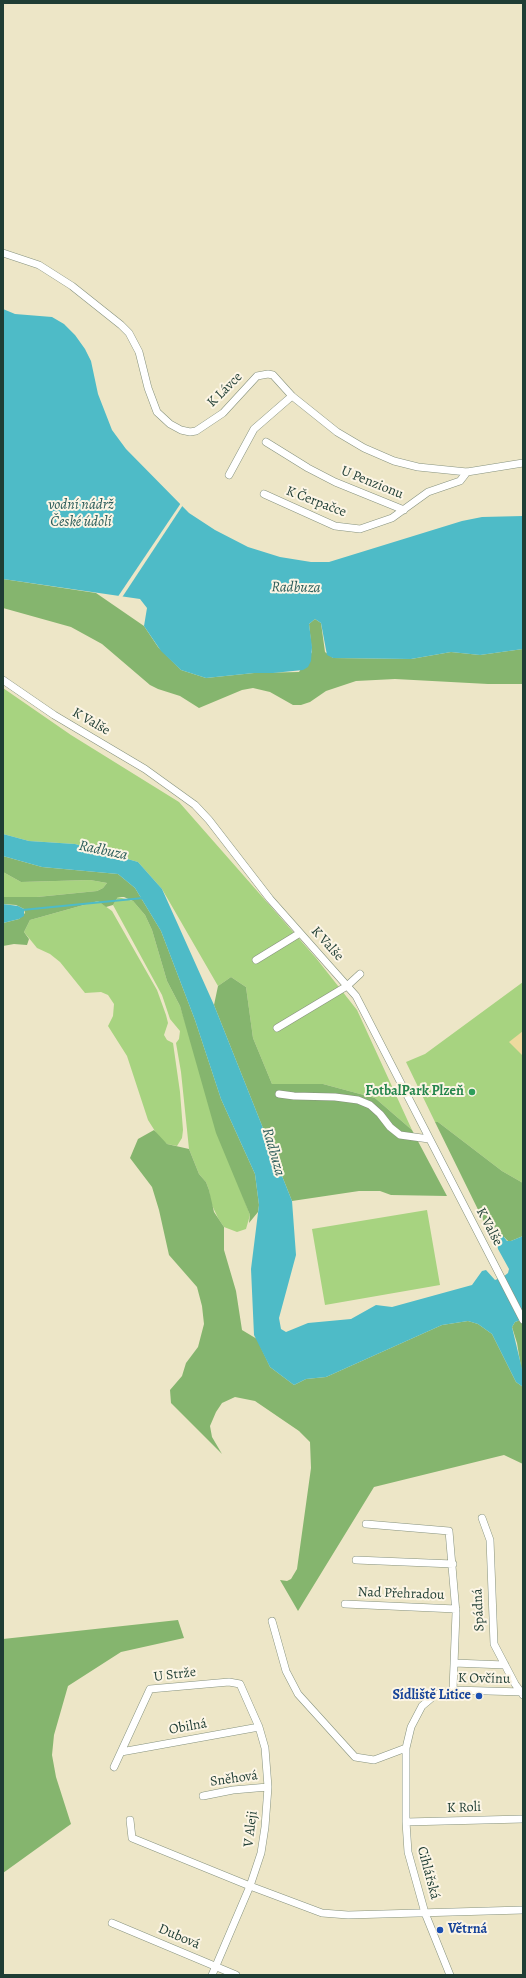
<!DOCTYPE html>
<html>
<head>
<meta charset="utf-8">
<style>
  body { margin:0 }
  #map { position:relative; width:526px; height:1978px; overflow:hidden; background:#ede6c7; font-family:Alegreya,serif }
  canvas { display:block }
  .frame { position:absolute; inset:0; border:4px solid #1f3d34; pointer-events:none }
</style>
</head>
<body>
<div id="map">
<canvas width="526" height="1978"></canvas>
<div class="frame"></div>
</div>
<script>
const context = document.querySelector('canvas').getContext('2d');
context.lineJoin = 'round';
function fillPath(path, color) {
  context.fillStyle = color;
  context.fill(path, 'evenodd');
}
function toPath(rows) {
  const path = new Path2D();
  for (const r of rows) {
    path.moveTo(r[0], r[1]);
    for (let i = 2; i < r.length; i += 2) path.lineTo(r[i], r[i + 1]);
  }
  return path;
}
function trace(path, color, width, dash) {
  context.strokeStyle = color;
  context.lineWidth = width;
  context.lineCap = dash ? 'butt' : 'round';
  context.setLineDash(dash || []);
  context.stroke(path);
}
function write(font, color, halo, rows, align = 'center') {
  context.font = font + ' Alegreya,serif';
  context.lineWidth = 4;
  context.setLineDash([]);
  context.textBaseline = 'middle';
  context.strokeStyle = halo;
  context.fillStyle = color;
  for (const [text, x, y, turn = 0] of rows) {
    context.save();
    context.translate(x, y);
    context.rotate((+turn || 0) * Math.PI / 180);
    context.textAlign = isNaN(turn) ? turn : align;
    if (halo) context.strokeText(text, 0, 0);
    context.fillText(text, 0, 0);
    context.restore();
  }
}
const green = toPath([
  [3,688,71,735,179,802,316,958,357,1010,412,1130,375,1098,323,1084,272,1084,253,1038,246,987,231,977,218,986,162,889,138,862,75,844,29,841,3,834],
  [3,872,21,882,90,880,107,883,103,888,97,891,37,897,3,897],
  [118,897,133,901,145,915,152,930,167,981,180,1006,230,1162,250,1215,246,1229,237,1232,224,1227,218,1218,211,1203,209,1190,206,1182,199,1174,189,1149,181,1072,176,1043,179,1039,180,1031,170,1019,162,995,113,905],
  [98,901,112,911,157,990,166,1015,168,1023,164,1035,167,1040,173,1043,180,1092,183,1130,182,1138,177,1146,167,1144,160,1139,148,1120,127,1056,108,1026,113,1016,114,1004,108,995,101,992,85,993,60,962,50,954,37,948,24,932,30,920],
  [523,982,523,1183,502,1171,438,1122,435,1122,406,1062,425,1054],
  [427,1210,440,1285,325,1305,312,1229]
]);
const forest = toPath([
  [3,579,96,593,144,626,158,647,181,670,206,678,254,673,299,672,312,652,309,624,315,619,321,623,325,652,333,658,411,659,451,652,480,655,523,649,523,684,488,684,395,679,356,681,326,691,310,702,301,705,293,705,270,692,253,688,242,690,199,708,180,696,158,689,150,685,102,644,71,627,3,608],
  [3,856,42,867,118,874,135,888,161,931,195,1020,221,1099,255,1174,259,1205,258,1212,249,1223,250,1215,216,1133,180,1006,167,981,152,930,145,915,133,901,124,897,118,897,113,905,106,907,98,901,30,920,24,932,29,939,27,945,14,944,3,946,3,923,19,919,25,913,24,909,16,905,3,904,3,897,37,897,97,891,103,888,107,883,90,880,21,882,3,872],
  [231,977,246,987,253,1038,272,1084,323,1084,375,1098,412,1130,447,1196,391,1195,380,1191,359,1191,292,1201,214,1005,218,986],
  [435,1122,438,1122,502,1171,523,1183,523,1236,511,1241,508,1241,504,1237,496,1241,496,1243,489,1232],
  [154,1130,167,1144,189,1149,199,1174,206,1182,209,1190,214,1212,224,1227,224,1250,236,1291,242,1330,257,1339,270,1367,294,1385,306,1379,326,1377,442,1325,468,1321,478,1324,492,1334,516,1382,523,1387,523,1464,504,1455,374,1487,298,1611,280,1580,287,1581,291,1579,297,1569,311,1468,310,1442,299,1431,255,1401,235,1397,222,1403,216,1412,210,1426,212,1437,222,1454,171,1403,170,1390,182,1376,186,1363,198,1347,204,1324,202,1306,197,1287,169,1255,159,1210,152,1187,130,1158,138,1139],
  [523,1319,523,1379,517,1343,512,1327,515,1322],
  [178,1620,184,1638,121,1652,68,1686,54,1735,52,1755,56,1777,71,1824,3,1873,3,1639]
]);
const sand = toPath([
  [523,1031,523,1056,509,1042]
]);
const water = toPath([
  [3,309,15,314,52,317,64,324,75,335,85,349,91,361,98,394,112,430,126,449,189,513,215,530,248,547,280,557,311,562,329,562,462,521,482,517,523,516,523,649,480,655,451,652,411,659,333,658,327,655,321,623,315,619,309,624,312,647,311,661,308,667,303,670,273,673,254,673,206,678,181,670,161,651,144,626,147,608,140,599,3,579],
  [3,834,29,841,75,844,138,862,162,889,214,1005,292,1201,296,1255,279,1318,281,1329,286,1332,308,1323,351,1319,376,1305,392,1307,472,1285,482,1271,486,1270,495,1280,503,1277,508,1273,509,1269,498,1249,496,1238,503,1236,507,1241,511,1241,523,1236,523,1319,515,1322,512,1327,522,1369,523,1387,516,1382,492,1334,478,1324,468,1321,442,1325,326,1377,306,1379,294,1385,270,1367,254,1335,251,1269,259,1205,255,1174,221,1099,195,1020,161,931,135,888,118,874,42,867,3,856],
  [3,904,18,906,24,909,24,916,19,919,3,923]
]);
const pier = toPath([
  [181,503,183,505,121,599,117,598]
]);
const stream = toPath([
  [22,910,143,898]
]);
const minor = toPath([
  [3,253,39,265,72,286,121,325,129,333,139,352,148,388,157,412,170,424,181,430,190,432,196,431,223,413,257,376,268,374,273,375,292,396,337,432,364,448,394,461,418,467,467,472,523,463],
  [266,442,308,468,335,482,404,510],
  [229,475,254,429,292,396],
  [264,494,335,526,360,529,392,518,428,492,460,481,467,472],
  [3,680,54,715,145,769,195,805,209,820,270,899,356,996,523,1320],
  [256,960,300,933],
  [277,1028,347,986,360,974],
  [279,1094,294,1096,335,1097,358,1100,370,1105,380,1114,390,1127,400,1135,429,1139],
  [482,1518,490,1540,494,1644,515,1684,523,1695],
  [366,1524,449,1531,456,1613,453,1690],
  [356,1560,453,1564],
  [345,1604,456,1609],
  [272,1621,286,1671,298,1694,355,1757,374,1760,406,1748],
  [454,1663,505,1665],
  [121,1752,259,1727],
  [114,1767,150,1689,229,1682,240,1684,259,1727,265,1748,268,1787,265,1827,261,1853,250,1886,212,1975],
  [203,1796,233,1790,268,1787],
  [130,1820,132,1838,250,1886,322,1913,348,1915,523,1910],
  [406,1822,523,1819],
  [112,1923,236,1975],
  [450,1975,425,1913,408,1852,406,1822,406,1748,411,1727,422,1706,435,1695,453,1690,523,1692]
]);
const markers = [
  [472,1092,4,"#2e9e5b"],
  [479,1696,4,"#1a4fb4"],
  [440,1930,4,"#1a4fb4"]
];
const streetNames = [
  ["K Lávce",225,390,-45],
  ["U Penzionu",372,483,22],
  ["K Čerpačce",316,502,21],
  ["K Valše",91,722,30],
  ["K Valše",327,944,48],
  ["K Valše",489,1227,62],
  ["Nad Přehradou",401,1594,2],
  ["Spádná",479,1610,-93],
  ["U Strže",175,1675,-7],
  ["K Ovčínu",484,1679,1],
  ["Obilná",188,1727,-10],
  ["Sněhová",234,1779,-8],
  ["K Roli",464,1808,-2],
  ["V Aleji",251,1829,-83],
  ["Cihlářská",428,1873,75],
  ["Dubová",179,1937,23]
];
const leisureNames = [
  ["FotbalPark Plzeň",464,1092]
];
const transitNames = [
  ["Sídliště Litice",471,1696],
  ["Větrná",448,1930,"left"]
];
const waterNames = [
  ["vodní nádrž",81,505],
  ["České údolí",81,522],
  ["Radbuza",296,588,1],
  ["Radbuza",103,851,12],
  ["Radbuza",273,1152,74]
];
fillPath(green, '#a7d380');
fillPath(forest, '#85b56e');
fillPath(sand, '#eeda9e');
fillPath(water, '#4ebbc7');
fillPath(pier, '#ede6c7');
trace(stream, '#4ebbc7', 2);
trace(minor, '#86927e', 8);
trace(minor, '#fff', 7);
for (const [x, y, r, color] of markers) {
  const dot = new Path2D();
  dot.arc(x, y, r, 0, 2 * Math.PI);
  context.fillStyle = color;
  context.fill(dot);
  trace(dot, '#fcf5e5', 1.5);
}
write('14px', '#1f3d34', '#fcf5e5', streetNames);
write('bold 14px', '#27864d', '#fcf5e5', leisureNames, 'right');
write('bold 14px', '#164399', '#fcf5e5', transitNames, 'right');
write('italic 15px', '#2b5c59', '#fcf5e5', waterNames);
</script>
</body>
</html>
